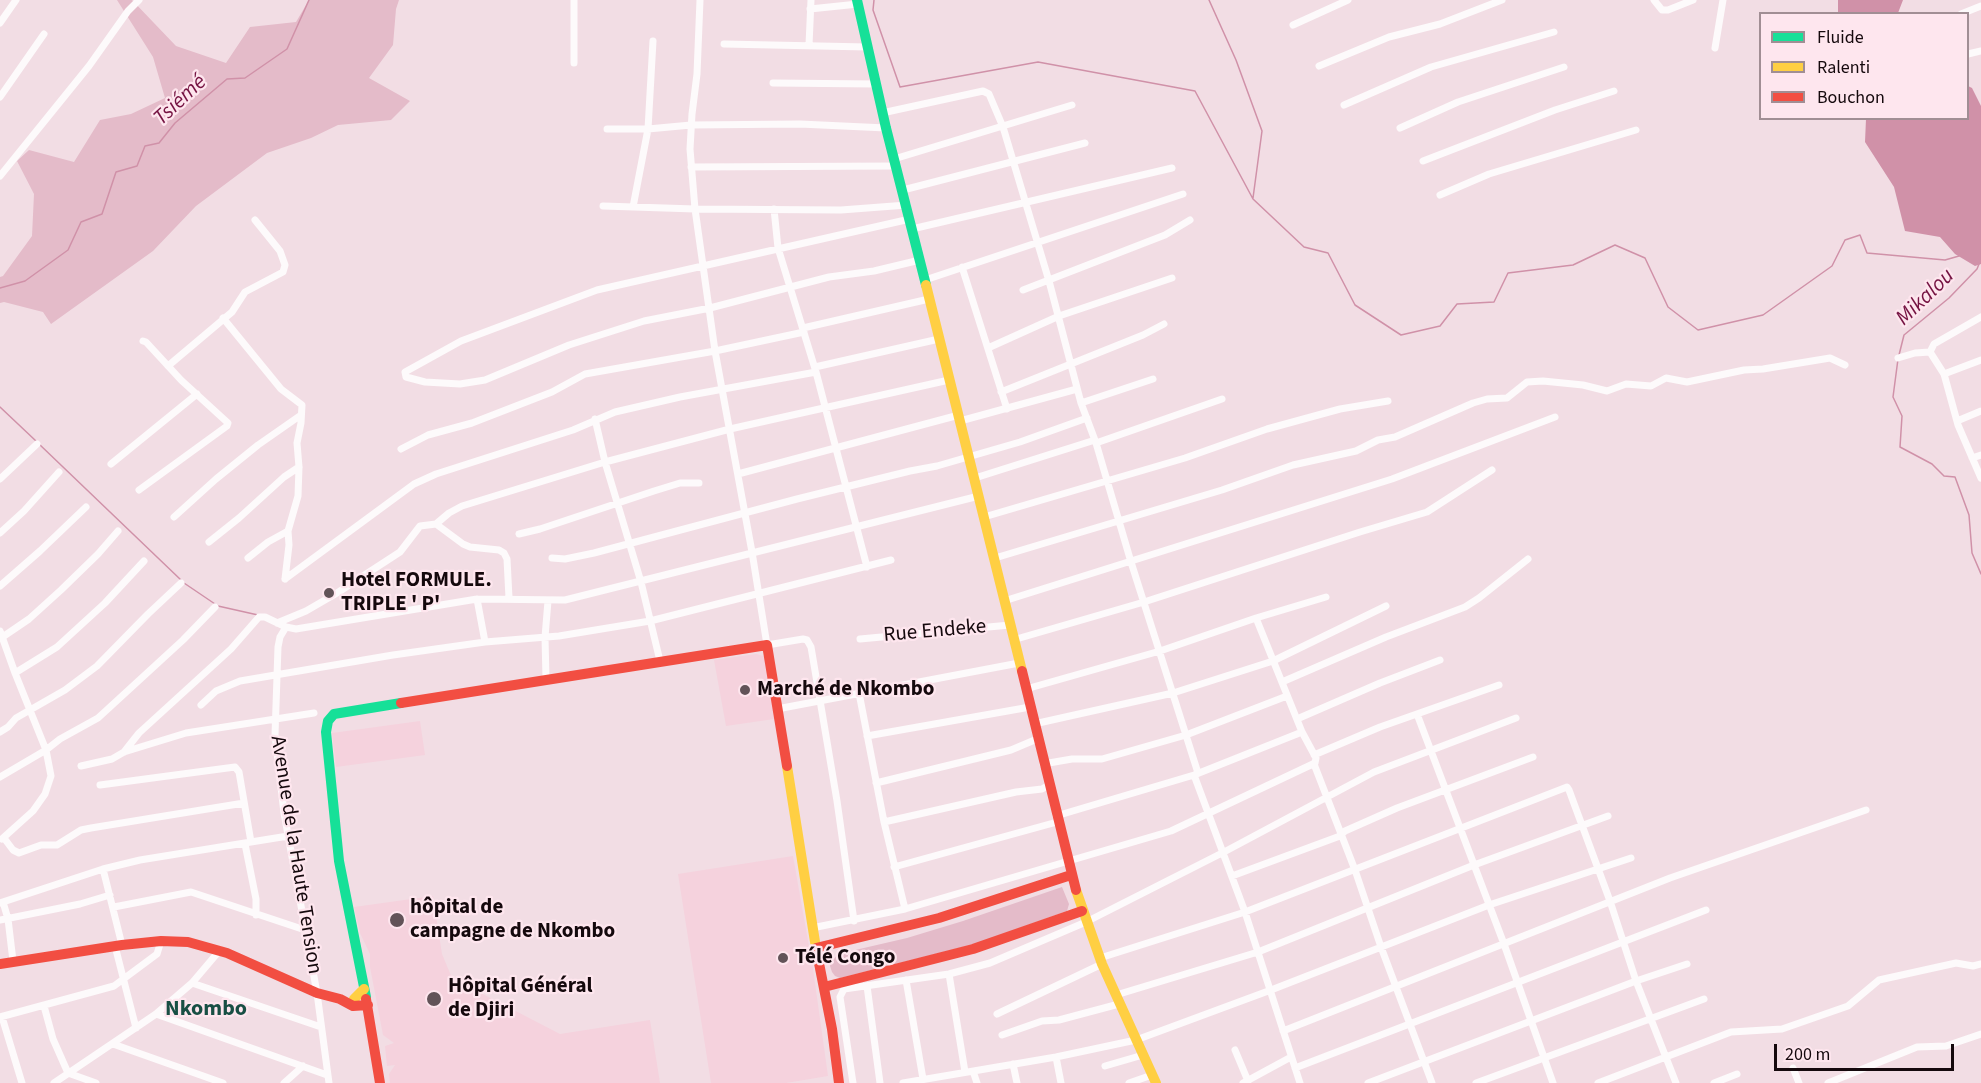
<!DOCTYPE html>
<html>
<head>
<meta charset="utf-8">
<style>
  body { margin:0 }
  #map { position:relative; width:1981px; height:1083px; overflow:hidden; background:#f2dde4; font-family:"Source Sans 3",sans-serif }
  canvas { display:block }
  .legend { position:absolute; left:1759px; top:12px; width:210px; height:108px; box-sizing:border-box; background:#fee6ee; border:2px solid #a18e94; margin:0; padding:8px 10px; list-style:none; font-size:18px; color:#15090d }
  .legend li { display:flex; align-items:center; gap:12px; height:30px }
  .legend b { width:30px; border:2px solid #a18e94 }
  .scale { position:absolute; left:1774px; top:1044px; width:180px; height:27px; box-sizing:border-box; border:3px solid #15090d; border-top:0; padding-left:8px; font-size:18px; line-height:21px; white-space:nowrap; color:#15090d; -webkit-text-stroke:4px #fee6ee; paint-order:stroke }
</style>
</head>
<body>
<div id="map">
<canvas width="1981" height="1083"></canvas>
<ul class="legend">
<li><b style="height:8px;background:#16e098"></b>Fluide</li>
<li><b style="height:8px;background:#ffcf43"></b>Ralenti</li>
<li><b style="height:8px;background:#f24e42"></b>Bouchon</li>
</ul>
<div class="scale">200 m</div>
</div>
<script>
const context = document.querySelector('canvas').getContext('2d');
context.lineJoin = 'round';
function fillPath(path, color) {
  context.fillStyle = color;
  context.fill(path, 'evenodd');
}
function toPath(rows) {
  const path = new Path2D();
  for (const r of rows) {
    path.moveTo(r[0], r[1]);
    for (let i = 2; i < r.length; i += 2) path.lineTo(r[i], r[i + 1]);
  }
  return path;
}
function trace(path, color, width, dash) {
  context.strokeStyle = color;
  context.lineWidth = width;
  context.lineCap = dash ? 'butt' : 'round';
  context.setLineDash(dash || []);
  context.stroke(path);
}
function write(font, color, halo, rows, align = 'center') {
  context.font = font + ' "Source Sans 3",sans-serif';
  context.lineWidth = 4.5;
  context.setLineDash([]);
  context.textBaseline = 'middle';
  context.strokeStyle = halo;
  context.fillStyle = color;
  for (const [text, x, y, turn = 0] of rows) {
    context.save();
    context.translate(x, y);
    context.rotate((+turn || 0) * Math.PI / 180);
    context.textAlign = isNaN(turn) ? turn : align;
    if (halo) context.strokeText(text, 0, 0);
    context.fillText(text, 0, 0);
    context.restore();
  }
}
const built = toPath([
  [756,654,763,656,767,661,774,719,726,726,714,660],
  [420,721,425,755,336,767,332,733],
  [793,856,813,969,828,1076,786,1083,711,1083,678,874],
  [433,896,442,954,452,978,560,1034,650,1020,660,1083,390,1083,389,1074,395,1065,387,1066,385,1046,394,1043,383,1035,370,967,370,954,360,933,354,907]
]);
const green = toPath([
  [117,0,132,0,176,46,226,63,250,27,296,22,309,0,399,0,396,9,393,45,369,78,410,101,391,120,338,125,311,138,267,153,196,206,153,251,51,324,43,312,4,302,0,303,0,277,3,276,32,236,34,194,17,161,29,150,74,162,100,120,131,114,165,98,153,57],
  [1062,887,1069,904,1067,911,975,944,840,978,835,976,832,972,830,966,831,962,838,954,907,938,963,921]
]);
const water = toPath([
  [1838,0,1903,0,1898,13,1838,14],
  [1968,86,1972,88,1981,106,1981,264,1975,266,1955,254,1940,237,1905,231,1894,187,1865,142,1866,119,1968,118]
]);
const stream = toPath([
  [874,0,873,10,900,87,1038,62,1195,91,1253,199,1304,247,1328,253,1355,305,1401,335,1440,326,1457,304,1494,302,1508,273,1573,265,1615,245,1645,258,1668,307,1698,330,1763,315,1832,266,1845,240,1860,235,1867,253,1945,260,1959,256],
  [1209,0,1236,60,1262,131,1253,198],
  [0,288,25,281,68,250,81,222,102,214,116,172,137,166,145,146,159,143,175,123,227,79,245,78,287,49,309,0],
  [1899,355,1904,335,1949,298,1977,269,1979,264],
  [1898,359,1893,397,1902,416,1900,447,1932,464,1944,476,1955,477,1969,515,1972,553,1981,574],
  [0,407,36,441],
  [39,444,181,580],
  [184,583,218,606,258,615]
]);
const street = toPath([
  [700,0,697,74,692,114,690,149,695,209,715,351,752,552,767,645,803,639,807,640,811,647,837,801,854,921],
  [1654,0,1662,10,1668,10,1693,0],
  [810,9,858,4],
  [1961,14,1981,6],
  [0,23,16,0],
  [1293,25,1348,0],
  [724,44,867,47],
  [809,45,811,0],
  [1715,48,1723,0],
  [1968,54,1981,51],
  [574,63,574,0],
  [1319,66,1389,37,1440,24,1502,0],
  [773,83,876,84],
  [0,97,44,34],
  [1344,105,1431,67,1554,32],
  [882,113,983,91,989,94,1003,127,1049,281,1081,403,1096,443,1131,562,1198,773],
  [1400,128,1458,102,1564,67],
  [607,129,648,129,691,125,800,124,886,128],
  [894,159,1072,105],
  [1423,161,1555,110,1614,91],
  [691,167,896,166],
  [0,176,89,66,128,11,139,0],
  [903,190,1085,143],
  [1440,195,1489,174,1636,130],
  [603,206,695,209,841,210,907,205],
  [633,207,648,129,653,41],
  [774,209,778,248,816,372,867,567],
  [910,219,597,290,461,341,405,372,406,377,425,382,460,384,485,380,569,345,644,321,710,308,829,277,874,271,920,260],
  [912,229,1172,168],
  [962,267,1007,409],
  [925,280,1183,194],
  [1023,290,1165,235,1190,220],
  [223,318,281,389,302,405,301,423,297,443,299,467,298,496,288,531,289,545,285,579],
  [803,328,929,299],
  [988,348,1059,316,1172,278],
  [1930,352,1934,344,1981,317],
  [1898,358,1915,353,1930,352,1944,374,1958,425,1981,478],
  [168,366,232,312,245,292,283,272,285,265,280,251,255,220],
  [815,367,939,339],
  [1944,374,1981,360],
  [1001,392,1143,335,1164,324],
  [1081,403,1153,379],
  [595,419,605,462,641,582,660,661],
  [960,421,1077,389],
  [1957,421,1981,411],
  [1096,443,1222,399],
  [401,449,428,435,472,423,552,392,585,374,715,351,804,332],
  [1972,458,1981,455],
  [111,464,197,394],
  [738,474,959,415],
  [975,478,1095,440],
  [0,479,37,444],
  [139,490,227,426,228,423,181,380,146,342,143,341],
  [174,517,216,479,258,445,301,415],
  [984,517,1185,458,1267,429,1340,409,1388,401],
  [436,524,463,544,470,547,499,550,504,553,507,559,509,598],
  [0,533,24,511,59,472],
  [519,534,540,529,654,491,680,483,699,483],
  [209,542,239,518,284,477,299,467],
  [248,558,268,542,288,531],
  [552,558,565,559,594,553,797,499,910,471,937,466,1020,442,1087,418],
  [995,558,1222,490,1293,465,1356,451,1378,440,1395,437,1473,403,1487,399,1507,398,1527,382,1543,381,1583,385,1607,391,1626,384,1651,386,1666,378,1687,382,1744,370,1763,369,1830,358,1845,365],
  [285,579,414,484,436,474,573,430,615,412,680,397,816,372],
  [0,586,40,551,86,507],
  [477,599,485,642],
  [1004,601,1392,479,1555,417],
  [277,623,306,611,337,593,400,552,420,526,436,524,449,513,462,506,605,462,730,429,949,380],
  [286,627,280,637,278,647,275,735,284,813,317,993,329,1083],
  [0,631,15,673,46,750,51,776,45,794,33,811,2,839],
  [1,638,29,619,61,590,98,554,118,531],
  [860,639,1010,625],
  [1013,640,1144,602,1360,532,1427,512,1492,470],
  [15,673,57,647,105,603,144,561],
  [546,679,545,637,548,601],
  [1282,682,1386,637,1465,607,1479,598,1528,559],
  [1026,689,1160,651,1256,618,1326,597],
  [859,693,884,822,905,909],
  [201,705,216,691,240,681,393,655,485,642,559,636,650,621,891,560],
  [777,709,1019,663],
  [1417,714,1504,944,1553,1083],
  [1297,719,1380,683,1440,660],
  [1034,724,1173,693,1273,661,1386,606],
  [0,732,8,727,16,718,65,690,97,666,148,614,181,583],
  [867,736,1030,707],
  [124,752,139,733,231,649,259,617,265,617,286,627,296,629,477,599,565,600,979,496],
  [1314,755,1380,727,1499,685],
  [1043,764,1072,759,1102,759,1186,735,1287,696],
  [1314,764,1355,870,1381,947,1432,1083],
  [81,766,112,759,124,752,186,733,314,713],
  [1194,775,1245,912,1300,1083],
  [0,777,46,750,60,739,98,718,183,640,215,607],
  [876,783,1011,750,1037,739],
  [100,785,235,767,239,772,251,842],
  [1056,816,1194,775,1302,732],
  [884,822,1016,792,1042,789,1049,785],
  [4,838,13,850,19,853,41,845,57,845,81,830,91,828,244,803],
  [245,844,256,899,256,915],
  [894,867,1057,822],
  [103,869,122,945],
  [1232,876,1340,836,1345,831,1397,808,1533,757],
  [3,902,8,919,13,961],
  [0,903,103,869,140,860,288,836],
  [114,907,191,892,305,930],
  [0,920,80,904,110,895],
  [812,928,905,909,1171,831,1315,763,1316,758,1302,732,1256,618],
  [115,946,136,1028],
  [1100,958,1245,912,1567,787,1569,790,1610,901,1636,981,1676,1083],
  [949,974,965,1072],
  [906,980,923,1079],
  [192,983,321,1027],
  [867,986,880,1083],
  [1116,995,1258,952,1474,865,1608,816],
  [44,1006,53,1039,68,1073,96,1083],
  [156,1014,327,1075],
  [997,1014,1102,964],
  [0,1017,114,986,157,954,161,941],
  [2,1017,22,1083],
  [1283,1031,1670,878,1866,810],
  [1002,1035,1042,1021,1059,1020,1119,1004],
  [113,1044,223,1083],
  [1235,1050,1248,1081],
  [1056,1057,1061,1083],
  [1013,1064,1017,1083],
  [1105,1066,1143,1055],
  [1295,1068,1706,910],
  [1793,1068,1799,1083],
  [973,1071,977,1083],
  [54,1083,156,1014,192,983,220,950],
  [284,1083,303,1066],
  [853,1083,840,997,844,989,949,974,990,963,1086,922,1224,852,1374,772,1516,718],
  [903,1083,1056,1057,1136,1040,1271,990,1489,905,1631,858],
  [1129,1083,1152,1075],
  [1243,1083,1291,1057],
  [1368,1083,1636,981,1687,964],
  [1476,1083,1704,999],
  [1598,1083,1731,1032,1782,1029,1848,1006,1879,980,1956,963,1973,966,1981,964],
  [1714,1083,1737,1074],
  [1828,1083,1917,1047,1946,1046,1981,1034]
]);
const fast = toPath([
  [857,0,886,128,926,285],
  [366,997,339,861,326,732,328,721,334,714,401,703]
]);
const slow = toPath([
  [926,285,1022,671],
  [787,766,816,948],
  [1076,890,1102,964,1156,1083],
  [354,999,364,989]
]);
const jam = toPath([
  [1022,671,1076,890],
  [401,703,767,645,787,766],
  [0,964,122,945,161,941,188,942,227,953,317,993,340,999,353,1006,368,1005],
  [824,987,973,949,1082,911],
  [366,999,380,1083],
  [839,1083,832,1029,816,948,939,918,1071,875]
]);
const markers = [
  [329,593,6,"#625358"],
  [745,690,6,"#625358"],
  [397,920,8,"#625358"],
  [783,958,6,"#625358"],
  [434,999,8,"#625358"]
];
const poiNames = [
  ["Hotel FORMULE.",341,581],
  ["TRIPLE ' P'",341,605],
  ["Marché de Nkombo",757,690],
  ["hôpital de",410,908],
  ["campagne de Nkombo",410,932],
  ["Télé Congo",795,958],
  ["Hôpital Général",448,987],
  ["de Djiri",448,1011]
];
const streetNames = [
  ["Rue Endeke",935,632,-5],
  ["Avenue de la Haute Tension",295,855,81]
];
const waterNames = [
  ["Tsiémé",181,101,-43],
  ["Mikalou",1926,298,-44]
];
const neighbourhoodNames = [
  ["Nkombo",206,1010]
];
fillPath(built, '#f5d2dd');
fillPath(green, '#e4bbc9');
fillPath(water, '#d091a8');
trace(stream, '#d091a8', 1.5);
trace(street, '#fdfafb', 7);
trace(fast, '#16e098', 10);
trace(slow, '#ffcf43', 10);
trace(jam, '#f24e42', 10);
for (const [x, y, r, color] of markers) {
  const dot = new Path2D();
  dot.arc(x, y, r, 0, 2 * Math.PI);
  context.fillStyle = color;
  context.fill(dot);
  trace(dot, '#fee6ee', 2);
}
write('bold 21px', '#15090d', '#fee6ee', poiNames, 'left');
write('21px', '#15090d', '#fee6ee', streetNames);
write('italic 22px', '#751342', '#fee6ee', waterNames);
write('bold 22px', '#184f44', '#fee6ee', neighbourhoodNames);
</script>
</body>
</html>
